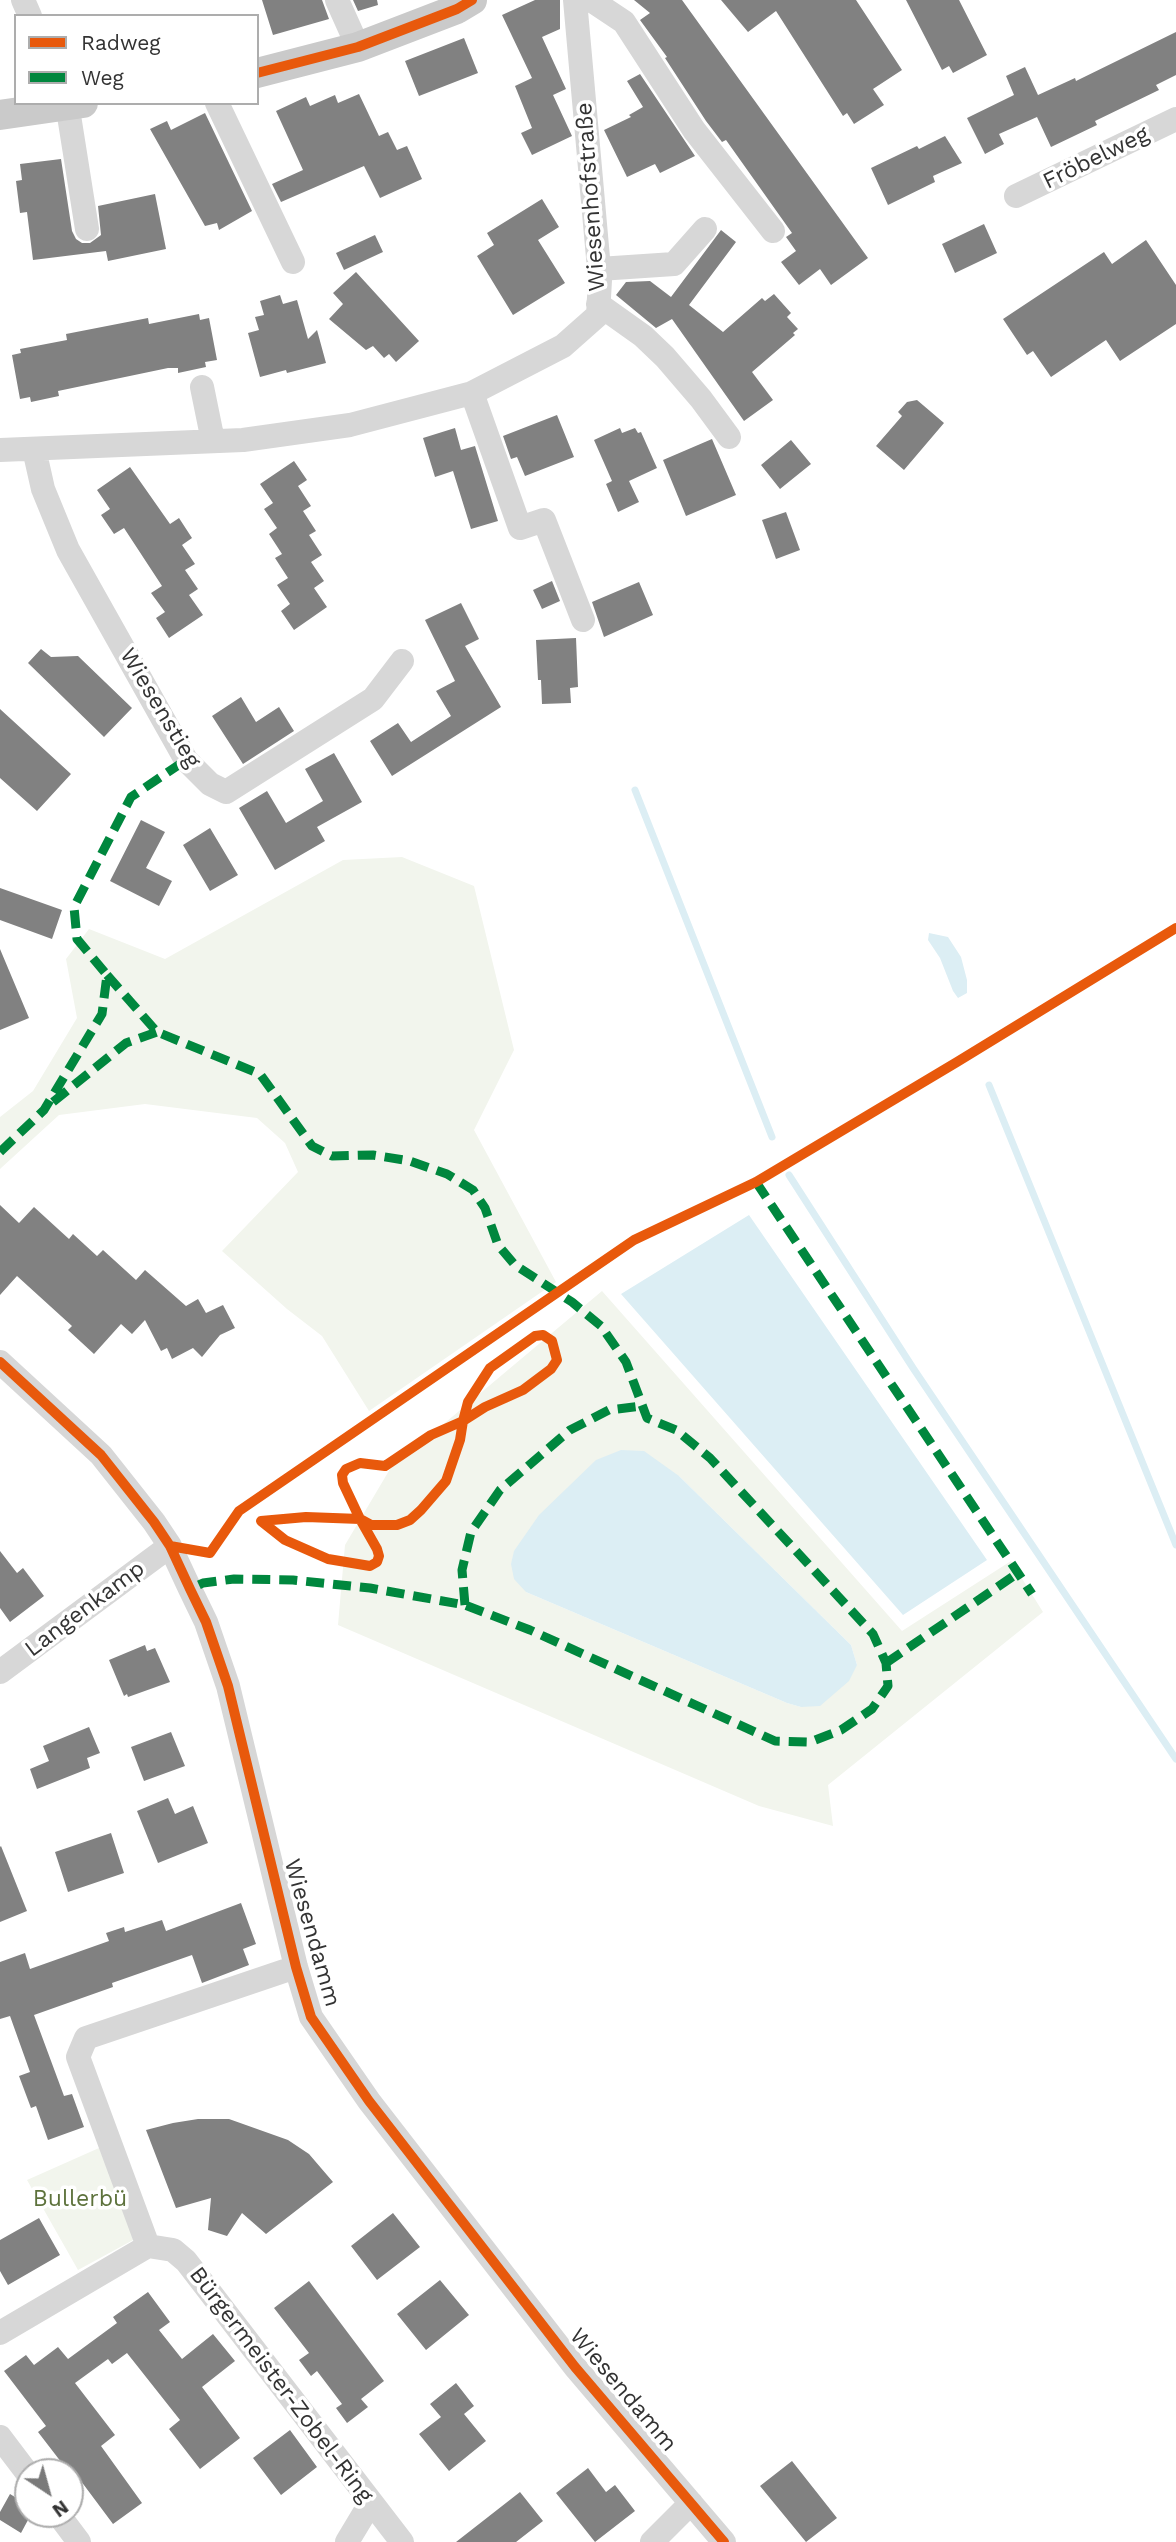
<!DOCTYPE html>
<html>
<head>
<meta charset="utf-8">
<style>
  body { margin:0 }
  #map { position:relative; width:1176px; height:2542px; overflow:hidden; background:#fff; font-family:"Work Sans",sans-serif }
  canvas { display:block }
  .legend { position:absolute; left:14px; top:14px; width:245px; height:91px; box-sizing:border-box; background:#fff; border:2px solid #adadad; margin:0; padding:9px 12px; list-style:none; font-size:21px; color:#333 }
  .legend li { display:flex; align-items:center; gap:14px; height:35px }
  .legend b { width:35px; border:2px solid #adadad }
  .north { position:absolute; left:14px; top:2458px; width:70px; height:70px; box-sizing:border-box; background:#fff; border:2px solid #adadad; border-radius:50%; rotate:144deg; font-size:19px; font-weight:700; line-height:28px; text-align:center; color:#333 }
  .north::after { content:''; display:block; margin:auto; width:24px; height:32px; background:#7a7a7a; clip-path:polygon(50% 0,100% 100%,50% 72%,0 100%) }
</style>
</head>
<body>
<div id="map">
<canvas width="1176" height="2542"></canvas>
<ul class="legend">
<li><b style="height:9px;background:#e8590c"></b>Radweg</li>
<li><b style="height:9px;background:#00873e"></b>Weg</li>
</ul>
<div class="north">N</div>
</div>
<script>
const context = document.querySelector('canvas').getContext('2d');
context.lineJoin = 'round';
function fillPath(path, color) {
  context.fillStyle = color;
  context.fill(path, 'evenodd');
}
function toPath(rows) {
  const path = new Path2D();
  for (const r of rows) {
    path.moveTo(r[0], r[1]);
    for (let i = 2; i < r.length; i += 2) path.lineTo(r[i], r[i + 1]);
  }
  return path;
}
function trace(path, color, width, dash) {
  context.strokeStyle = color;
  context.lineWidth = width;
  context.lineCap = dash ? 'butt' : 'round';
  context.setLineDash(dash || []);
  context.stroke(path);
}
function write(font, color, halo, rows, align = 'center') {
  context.font = font + ' "Work Sans",sans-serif';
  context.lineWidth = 7;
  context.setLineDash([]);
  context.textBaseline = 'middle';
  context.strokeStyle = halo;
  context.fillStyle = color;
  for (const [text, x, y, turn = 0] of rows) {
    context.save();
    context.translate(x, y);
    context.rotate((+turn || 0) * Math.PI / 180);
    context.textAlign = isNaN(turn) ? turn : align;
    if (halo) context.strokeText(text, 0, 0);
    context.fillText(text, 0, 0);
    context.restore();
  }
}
const green = toPath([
  [402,857,474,886,514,1050,474,1130,556,1282,369,1411,322,1336,287,1309,222,1251,298,1172,285,1143,257,1118,145,1104,59,1115,0,1169,0,1117,33,1091,77,1018,66,959,89,929,165,959,343,860],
  [602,1291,902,1631,1011,1561,1043,1612,828,1785,833,1826,759,1806,338,1625,345,1545,390,1469],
  [679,1476,851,1645,857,1665,801,1707,787,1703,526,1592],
  [99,2148,135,2239,78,2270,27,2180]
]);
const water = toPath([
  [929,933,948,937,961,957,967,980,967,993,958,998,953,991,940,958,928,940],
  [749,1215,987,1560,903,1615,621,1294],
  [621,1450,644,1451,679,1476,851,1645,857,1665,849,1681,820,1706,801,1707,787,1703,526,1592,514,1579,511,1564,514,1551,539,1515,596,1460]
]);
const stream = toPath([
  [635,790,772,1137],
  [989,1085,1176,1545],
  [789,1175,913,1368,1176,1759]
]);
const building = toPath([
  [262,0,322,0,329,19,273,35],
  [353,0,377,0,378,5,358,11],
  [535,0,560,0,560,29,542,37,566,89,553,95,572,136,532,155,521,133,532,128,515,86,532,78,502,15],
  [634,0,682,0,868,258,831,285,820,269,799,285,781,262,796,251,786,237,792,233,726,140,722,142,706,121,665,58,667,57,640,20,650,13],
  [721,0,856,0,902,70,873,89,884,105,854,124,847,113,843,116,776,11,748,32],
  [906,0,959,0,987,55,953,73,949,66,942,70],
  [1176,32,1176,75,1156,85,1159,90,1095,121,1097,125,1051,147,1037,117,999,134,1004,144,985,154,967,118,1014,95,1006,76,1025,67,1038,95,1075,78,1076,81],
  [464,38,478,73,419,96,405,61],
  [640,74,695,156,660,173,655,164,627,177,604,130,631,117,629,115,643,107,627,81],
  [359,94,379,136,388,132,397,150,407,146,422,179,380,198,364,166,281,202,272,184,303,170,276,111,306,97,310,106,335,95,338,103],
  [205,113,252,211,219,230,217,223,205,226,150,129,167,121,171,130],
  [945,136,962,163,933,176,935,182,888,205,871,168,917,146,919,149],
  [61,159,72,231,76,239,82,243,90,243,101,235,98,206,155,194,166,249,108,261,106,251,33,260,27,212,20,213,16,181,22,180,20,164],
  [542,199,559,227,538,240,565,283,513,315,477,256,494,245,487,233],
  [984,224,997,253,955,273,942,244],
  [721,230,736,242,689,305,723,332,762,298,765,301,774,294,791,313,787,317,798,329,793,333,795,335,752,372,773,400,744,421,672,319,656,328,616,295,626,282,650,281,671,297],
  [375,235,383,252,344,270,336,253],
  [1146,240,1176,285,1176,324,1120,361,1106,340,1051,377,1033,351,1027,355,1003,319,1104,252,1112,264],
  [356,272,419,341,396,362,389,354,384,358,373,346,366,350,329,319,343,304,333,293],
  [280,295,283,304,297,300,308,339,317,330,326,363,287,373,286,370,260,377,248,333,259,330,255,317,264,315,260,301],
  [199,314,200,320,209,318,217,360,205,362,206,367,178,373,178,368,168,368,58,391,59,396,31,402,30,397,20,399,12,355,21,353,20,349,67,340,66,334,148,318,149,324],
  [917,400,944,423,904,470,876,446,902,416,898,412,907,402],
  [557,415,574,457,525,476,517,457,511,459,503,436],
  [455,428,461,450,475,446,498,521,471,529,453,471,435,477,423,438],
  [620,428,622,433,635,428,638,433,641,432,657,468,629,481,639,502,618,512,606,484,612,481,594,440],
  [712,439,736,495,686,516,663,460],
  [791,440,811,464,780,489,761,465],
  [294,461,307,480,298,486,311,506,303,511,316,531,309,535,322,555,311,562,324,581,314,588,327,607,294,630,281,611,290,604,277,585,288,578,275,558,282,554,269,534,277,528,264,509,273,503,260,484],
  [130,467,170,524,179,518,192,538,182,545,195,564,185,570,198,589,189,595,203,615,169,638,156,618,165,612,151,593,162,586,124,528,114,534,101,515,110,509,97,490],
  [786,512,800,550,776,559,762,520],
  [552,581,560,601,542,609,533,590],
  [639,582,653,615,604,637,592,602],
  [461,603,479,639,465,646,501,707,392,776,370,741,398,723,411,742,451,716,436,691,455,681,425,620],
  [576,638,578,687,570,688,571,703,542,704,541,680,538,680,536,640],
  [41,649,51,657,78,656,132,708,104,737,28,663],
  [241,697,256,722,279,707,294,731,243,764,212,716],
  [0,709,71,774,37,811,0,778],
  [334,753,362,802,317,827,325,841,275,870,239,808,267,791,286,823,323,801,305,769],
  [141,820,165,832,146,868,172,881,159,906,110,881],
  [210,828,238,875,210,891,183,845],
  [0,888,62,910,52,939,0,920],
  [0,949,29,1018,0,1030],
  [0,1205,19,1223,34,1207,69,1239,73,1234,97,1256,103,1250,136,1280,145,1270,186,1306,198,1299,206,1313,223,1305,235,1328,220,1335,202,1357,193,1348,172,1359,167,1348,161,1351,145,1320,132,1334,121,1324,94,1354,68,1330,72,1326,17,1276,0,1295],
  [0,1551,17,1573,23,1568,44,1596,10,1622,0,1608],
  [145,1645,147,1651,155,1648,170,1682,128,1697,127,1694,124,1696,109,1660],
  [89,1727,100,1753,87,1758,90,1768,37,1789,30,1769,49,1761,43,1746],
  [171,1732,185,1766,144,1781,131,1747],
  [168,1798,175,1814,193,1806,208,1843,158,1863,137,1811],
  [111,1833,124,1873,68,1892,55,1852],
  [1,1846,27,1911,0,1922,0,1847],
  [241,1903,256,1944,243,1949,249,1965,202,1983,192,1955,112,1983,113,1987,34,2015,64,2096,72,2094,84,2127,48,2140,36,2106,31,2108,19,2076,30,2072,10,2016,0,2019,0,1962,25,1953,30,1969,109,1941,106,1933,124,1927,125,1932,162,1920,166,1931],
  [198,2119,229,2119,288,2140,309,2154,333,2182,266,2234,242,2213,227,2236,208,2230,211,2198,176,2208,146,2130,173,2123],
  [393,2213,420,2247,377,2280,351,2246],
  [39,2218,60,2255,8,2285,0,2271,0,2240],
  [440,2280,469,2315,426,2350,397,2314],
  [309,2281,384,2381,361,2399,368,2407,347,2423,336,2408,342,2404,317,2371,311,2376,299,2360,309,2353,274,2308],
  [148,2292,170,2322,159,2330,182,2359,213,2334,235,2361,202,2387,240,2438,200,2469,169,2429,180,2420,127,2353,112,2364,108,2359,75,2383,115,2435,101,2446,142,2503,113,2524,72,2469,68,2471,38,2432,46,2426,4,2371,26,2355,34,2365,58,2347,68,2359,117,2323,113,2317],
  [456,2383,474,2406,464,2414,486,2441,449,2471,419,2434,441,2417,430,2404],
  [290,2430,317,2467,281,2495,253,2458],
  [792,2461,837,2518,806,2542,760,2486],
  [588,2468,606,2492,615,2485,635,2511,595,2542,556,2493],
  [520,2492,543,2521,516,2542,456,2542],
  [10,2494,28,2505,28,2520,21,2533,0,2520,0,2512]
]);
const minor = toPath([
  [23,0,30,16],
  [337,0,358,47],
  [591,0,624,22,694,130,773,231],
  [67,103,87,229],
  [217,103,293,262],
  [1016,196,1176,119],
  [599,269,674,264,705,229],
  [598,304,643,336,665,357,701,399,729,437],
  [202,387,213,441],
  [472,393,520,528,544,520,583,620],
  [34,449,43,489,68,550,186,760,210,784,226,792,373,699,402,661],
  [0,450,243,440,350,425,472,393,563,346,598,315,600,280,575,0],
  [0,1362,101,1455,154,1522,170,1546,190,1589,206,1622,228,1686,296,1967,311,2017,369,2101,575,2367,724,2542],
  [0,1672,170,1546],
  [148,2246,78,2057,86,2038,296,1967],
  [0,2333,148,2246,173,2250,186,2261,402,2542],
  [0,2437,28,2474],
  [58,2514,79,2542],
  [347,2542,371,2502],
  [652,2542,691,2503]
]);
const major = toPath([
  [257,73,358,47,457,9,472,0],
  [0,115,83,103]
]);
const quiet = toPath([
  [107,975,157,1032,260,1074,312,1146,332,1156,373,1155,410,1161,447,1174,473,1190,485,1208,498,1245,515,1265,572,1302,601,1326,626,1362,647,1418,676,1430,710,1458,873,1634,886,1663,888,1686,872,1709,841,1730,810,1742,775,1741,530,1630,465,1605,370,1588,293,1580,234,1579,203,1583,190,1589],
  [53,1102,126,1043,157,1032],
  [0,1152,44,1110,102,1014,107,975,77,939,74,907,131,797,186,760],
  [756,1182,1032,1594],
  [465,1605,462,1570,471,1532,500,1490,570,1430,609,1410,641,1406],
  [886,1663,1018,1573]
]);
const cycleway = toPath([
  [257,73,358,47,457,9,472,0],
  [0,1362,101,1455,154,1522,170,1546,190,1589,206,1622,228,1686,296,1967,311,2017,369,2101,575,2367,724,2542],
  [463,1421,485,1407,523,1390,551,1369,557,1360,552,1341,543,1335,535,1336,490,1368,468,1402,463,1421,460,1440,446,1481,421,1510,410,1520,397,1525,371,1525,360,1519,343,1483,342,1475,346,1469,360,1463,385,1466,431,1435,463,1421],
  [306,1517,360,1519,377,1549,379,1556,377,1562,370,1566,328,1559,285,1540,261,1521,306,1517],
  [170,1546,210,1553,239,1511,634,1240,756,1182,957,1062,1176,928]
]);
const streetNames = [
  ["Fröbelweg",1096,158,-26],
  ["Wiesenhofstraße",591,197,-94],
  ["Wiesenstieg",160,708,59],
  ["Langenkamp",85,1609,-37],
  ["Wiesendamm",312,1933,74],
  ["Bürgermeister-Zobel-Ring",281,2385,53],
  ["Wiesendamm",623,2390,50]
];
const parkNames = [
  ["Bullerbü",80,2199]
];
fillPath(green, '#f2f5ed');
fillPath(water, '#dceef4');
trace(stream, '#dceef4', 7);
fillPath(building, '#818181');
trace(minor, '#d7d7d7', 24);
trace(major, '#cacaca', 30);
trace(quiet, '#00873e', 9, [18, 9]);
trace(cycleway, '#e8590c', 10);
write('23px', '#333', '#fff', streetNames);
write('23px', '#5d723c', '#fff', parkNames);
</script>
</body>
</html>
